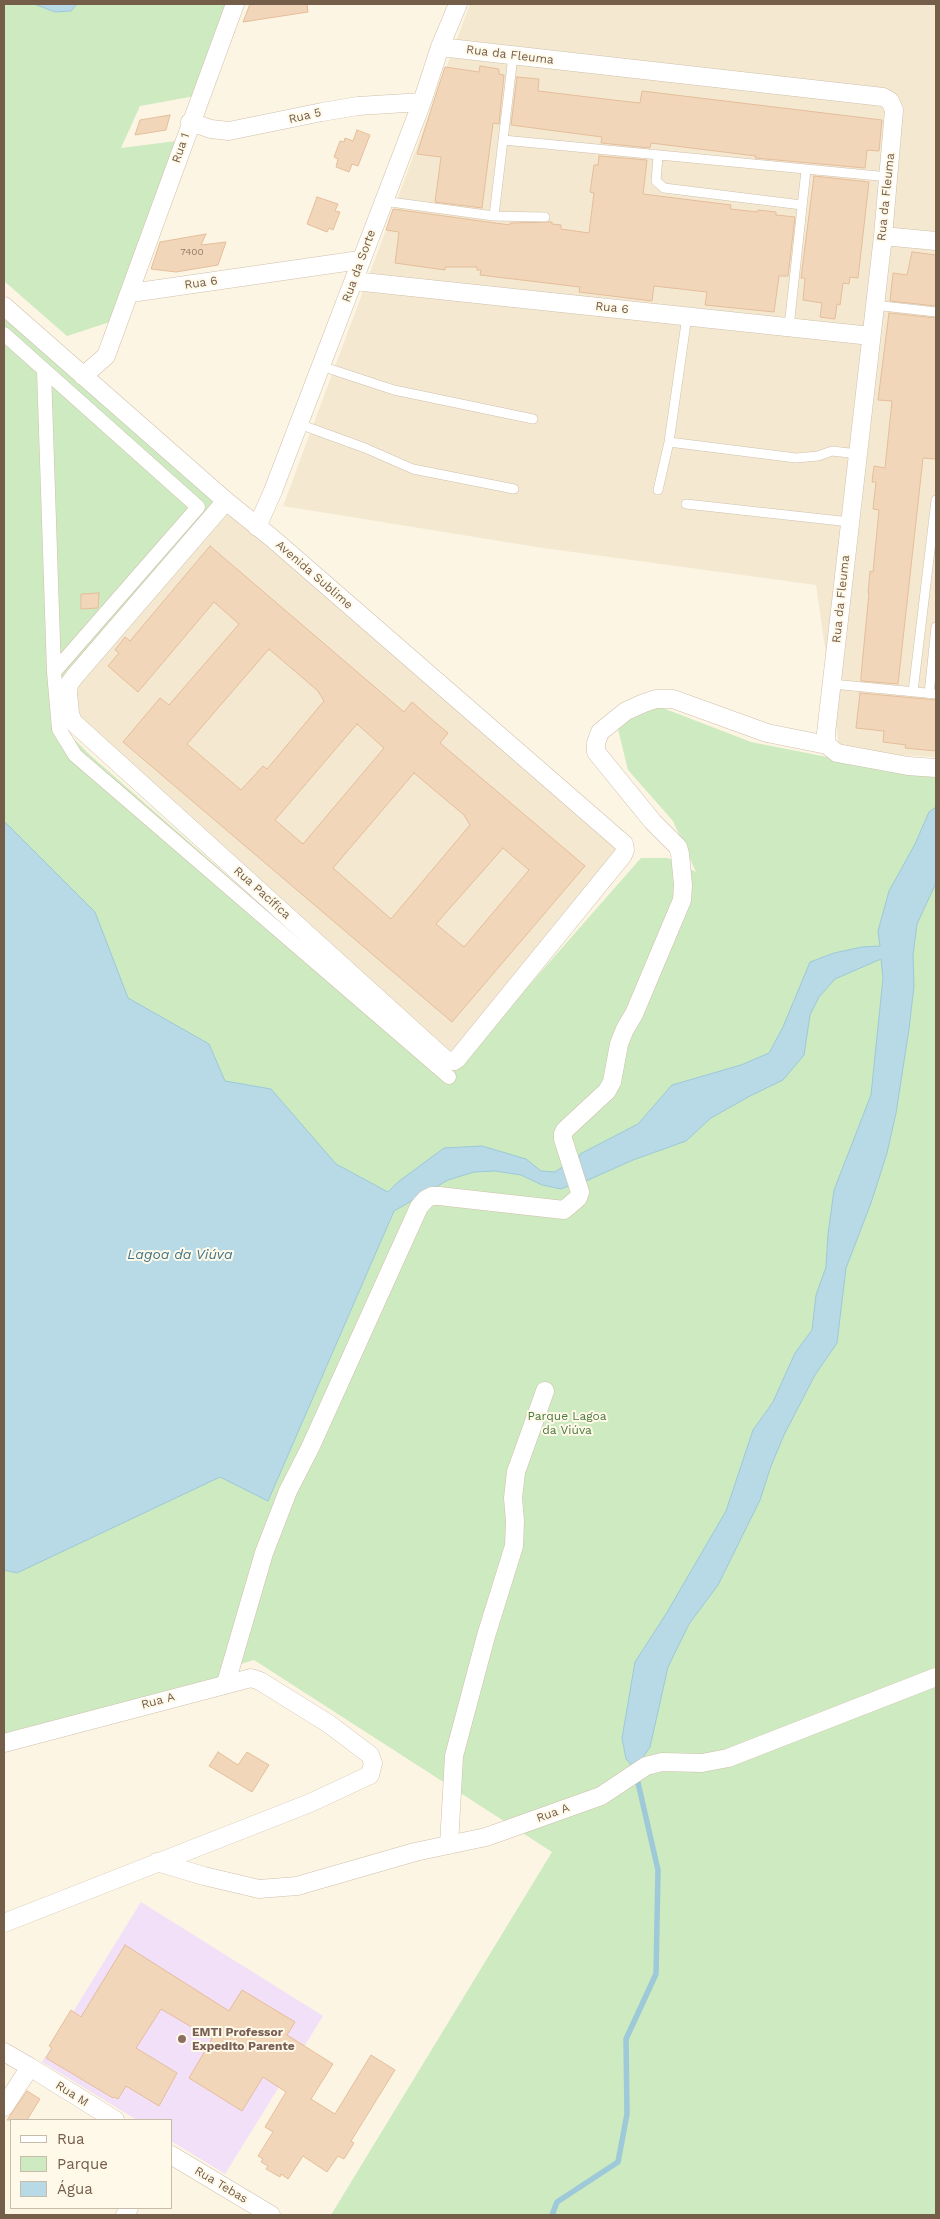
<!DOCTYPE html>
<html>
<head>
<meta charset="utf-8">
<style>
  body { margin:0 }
  #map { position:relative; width:940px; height:2219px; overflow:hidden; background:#fcf5e3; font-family:"Work Sans",sans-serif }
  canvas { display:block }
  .frame { position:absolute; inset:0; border:5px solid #745d49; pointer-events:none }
  .legend { position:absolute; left:10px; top:2119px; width:162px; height:90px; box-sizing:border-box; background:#fff9e9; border:1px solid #c7bba9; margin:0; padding:6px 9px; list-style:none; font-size:15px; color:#745d49 }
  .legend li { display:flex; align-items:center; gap:10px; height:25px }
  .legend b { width:25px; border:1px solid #c7bba9 }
</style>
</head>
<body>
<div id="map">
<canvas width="940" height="2219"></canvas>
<div class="frame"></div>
<ul class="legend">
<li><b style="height:6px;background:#fff"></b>Rua</li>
<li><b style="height:14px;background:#cdeac1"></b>Parque</li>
<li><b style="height:14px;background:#b7dae6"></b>Água</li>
</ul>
</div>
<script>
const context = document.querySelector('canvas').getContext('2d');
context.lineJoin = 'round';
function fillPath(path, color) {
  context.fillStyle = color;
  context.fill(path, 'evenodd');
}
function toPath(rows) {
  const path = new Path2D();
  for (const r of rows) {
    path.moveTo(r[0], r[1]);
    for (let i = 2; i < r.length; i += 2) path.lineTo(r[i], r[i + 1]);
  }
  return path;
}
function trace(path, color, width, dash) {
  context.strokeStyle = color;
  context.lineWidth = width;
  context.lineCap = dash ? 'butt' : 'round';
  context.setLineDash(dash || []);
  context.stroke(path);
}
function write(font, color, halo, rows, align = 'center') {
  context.font = font + ' "Work Sans",sans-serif';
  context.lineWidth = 4;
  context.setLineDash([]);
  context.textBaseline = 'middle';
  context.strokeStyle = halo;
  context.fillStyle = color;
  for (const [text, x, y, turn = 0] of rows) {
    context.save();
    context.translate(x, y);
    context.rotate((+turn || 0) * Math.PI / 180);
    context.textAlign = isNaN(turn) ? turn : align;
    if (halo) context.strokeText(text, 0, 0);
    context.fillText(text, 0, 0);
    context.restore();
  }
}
const residential = toPath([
  [470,4,936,4,936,757,840,752,816,585,543,548,283,506],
  [226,501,624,844,457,1059,73,722,75,676]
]);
const education = toPath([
  [141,1902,323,2016,225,2174,171,2141,171,2120,137,2120,42,2062]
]);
const green = toPath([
  [4,4,34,4,55,12,71,11,77,4,229,4,195,96,140,106,121,148,176,141,113,321,67,336,4,281],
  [4,317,215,503,64,675,69,734,90,755,452,1073,641,858,668,858,696,872,673,821,628,770,616,721,660,707,751,742,898,771,936,772,936,2215,331,2215,552,1852,254,1660,231,1667,226,1683,4,1743]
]);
const water = toPath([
  [34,4,77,4,71,11,55,12,34,4],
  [936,807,936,883,917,924,913,955,914,986,909,1029,896,1113,887,1153,871,1203,846,1268,837,1343,815,1375,784,1435,771,1466,760,1500,718,1585,689,1624,668,1667,650,1747,635,1769,626,1759,622,1738,635,1662,666,1614,726,1511,753,1430,773,1402,795,1353,812,1330,816,1295,826,1267,828,1234,834,1190,871,1095,883,978,881,959,835,979,819,997,810,1015,804,1055,783,1080,750,1096,711,1118,686,1141,633,1160,586,1181,578,1160,580,1154,638,1124,672,1085,741,1065,769,1053,783,1027,810,962,834,953,862,947,880,946,878,931,889,891,915,844,929,812,936,807],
  [4,821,95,912,128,998,209,1044,225,1081,271,1089,336,1164,388,1192,398,1182,444,1148,482,1146,526,1159,541,1171,555,1172,564,1166,571,1185,561,1189,542,1185,521,1175,495,1171,474,1172,448,1180,394,1211,268,1501,220,1477,17,1573,4,1570,4,821]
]);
const stream = toPath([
  [552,2215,557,2202,618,2162,627,2114,626,2039,656,1974,658,1870,636,1774]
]);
const building = toPath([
  [250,4,307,4,308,12,243,22,250,4],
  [480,66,499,69,499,74,504,75,499,124,493,123,482,208,435,202,441,157,417,154,436,94,445,67,479,72,480,66],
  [517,77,539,79,538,91,613,100,640,103,642,91,882,120,879,151,867,150,865,168,755,158,756,156,651,143,650,148,601,143,602,137,511,125,517,77],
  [170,115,166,130,135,135,140,120,170,115],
  [357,130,370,135,358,166,352,164,349,172,336,167,338,159,334,157,340,141,344,142,345,138,353,141,357,130],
  [599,156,647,160,643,194,731,205,730,209,758,212,758,210,776,212,776,215,795,217,788,276,779,276,774,312,705,305,707,292,654,286,652,301,579,292,580,287,480,275,481,270,477,270,477,267,445,267,445,270,395,263,399,232,386,230,393,209,510,225,510,223,552,222,552,224,561,225,561,229,589,233,594,193,590,192,594,165,598,165,599,156],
  [814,176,869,182,858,278,850,277,849,284,843,283,840,305,837,304,835,319,820,317,822,303,803,300,805,278,801,278,814,176],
  [317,197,338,204,335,211,340,212,333,230,329,228,327,232,307,224,317,197],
  [206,234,201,245,226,242,218,265,176,272,151,269,160,242,206,234],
  [912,252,936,255,936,306,890,301,893,273,907,275,912,252],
  [889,313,936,318,936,459,923,458,898,684,861,681,861,676,869,593,868,593,870,571,873,572,879,510,873,509,876,482,872,482,874,466,885,468,892,401,878,400,889,313],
  [210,546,404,712,412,702,429,717,448,733,440,743,585,866,452,1022,123,742,160,698,169,705,239,624,214,602,138,692,108,666,119,653,115,650,125,637,130,641,210,546],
  [269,649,318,691,324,701,267,769,263,766,241,790,187,744,269,649],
  [357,724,384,748,303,844,275,820,357,724],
  [414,773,464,815,470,825,391,919,333,868,414,773],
  [503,848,529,870,464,947,436,924,503,848],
  [99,593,98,608,81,609,81,594,99,593],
  [860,693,936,700,936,751,905,748,906,745,883,742,884,731,856,728,860,693],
  [218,1752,238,1765,247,1752,269,1765,252,1792,209,1766,218,1752],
  [125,1945,229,2011,242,1990,295,2022,287,2035,333,2064,311,2099,335,2114,371,2055,395,2070,351,2141,354,2143,344,2159,338,2156,327,2172,303,2156,288,2179,281,2174,280,2177,266,2169,268,2166,261,2162,263,2159,258,2156,273,2132,265,2127,286,2092,263,2077,242,2111,189,2078,212,2039,161,2009,136,2048,177,2073,159,2106,126,2086,118,2099,114,2097,113,2098,46,2058,52,2048,49,2046,71,2010,81,2017,125,1945],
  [27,2091,40,2099,27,2120,7,2120,27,2091]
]);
const service = toPath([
  [503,140,889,177],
  [658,157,656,181,664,188,802,205],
  [383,201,494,216,545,217],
  [494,216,513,56],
  [874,305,936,312],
  [789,327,806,170],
  [321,366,394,390,533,419],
  [299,424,365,448,413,469,514,489],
  [669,442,796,458,818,456,832,451,858,454],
  [658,490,669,442,687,316],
  [686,504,850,522],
  [832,684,936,694],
  [913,692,936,500],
  [929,694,936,627]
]);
const pedestrian = toPath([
  [4,334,198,507,54,672],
  [44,370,54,672,59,729,75,755,449,1077]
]);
const minor = toPath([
  [440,47,883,97,890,101,894,110,883,236,826,733,827,745],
  [190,122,211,129,229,131,322,112,358,106,422,102],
  [883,236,936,241],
  [354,281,871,336],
  [131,293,360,260],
  [4,306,226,501,272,538,624,844,625,850,623,855,457,1059,454,1061,446,1060,73,722,70,714,68,693,69,684,75,676,226,501],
  [83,376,106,356,235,4],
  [257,527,273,491,422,102,440,47,458,4],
  [827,745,837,753,908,766,936,768],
  [226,1683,264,1553,288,1491,310,1448,419,1207,426,1199,432,1196,439,1196,564,1210,578,1198,580,1192,563,1139,563,1134,565,1130,607,1091,612,1082,619,1044,625,1029,634,1014,682,900,683,885,680,854,678,847,653,822,596,752,596,743,600,732,626,711,644,703,656,699,673,699,767,733,827,745],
  [4,1743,251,1678,260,1681,329,1724,370,1755,373,1763,370,1775,310,1803,4,1923],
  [449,1845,454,1756,486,1636,514,1546,515,1521,513,1498,516,1472,545,1391],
  [157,1862,204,1876,259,1889,297,1886,415,1852,486,1837,601,1796,646,1766,662,1762,702,1763,728,1758,936,1677],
  [4,2052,30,2067,4,2107],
  [30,2067,115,2120],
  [171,2155,271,2215],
  [125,2215,129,2208]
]);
const markers = [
  [182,2039,5,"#8d6e63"]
];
const numberNames = [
  ["7400",192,252]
];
const streetNames = [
  ["Rua da Fleuma",510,55,7],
  ["Rua 5",305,116,-13],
  ["Rua 1",181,148,-71],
  ["Rua da Fleuma",886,197,-84],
  ["Rua da Sorte",359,266,-70],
  ["Rua 6",201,283,-8],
  ["Rua 6",612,308,6],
  ["Avenida Sublime",314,575,41],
  ["Rua da Fleuma",841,599,-84],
  ["Rua Pacífica",262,893,42],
  ["Rua A",158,1701,-15],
  ["Rua A",553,1813,-20],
  ["Rua M",72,2094,32],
  ["Rua Tebas",221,2185,31]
];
const parkNames = [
  ["Parque Lagoa",567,1416],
  ["da Viúva",567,1430]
];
const educationNames = [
  ["EMTI Professor",192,2032],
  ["Expedito Parente",192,2046]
];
const waterNames = [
  ["Lagoa da Viúva",180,1255]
];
fillPath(residential, '#f4e8d1');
fillPath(education, '#f2dff8');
fillPath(green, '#cdeac1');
fillPath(water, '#b7dae6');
trace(water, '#9dc9d8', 1);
trace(stream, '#9dc9d8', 5.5);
fillPath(building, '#f2d6ba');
trace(building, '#e5be9a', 1);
trace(service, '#d0c0ac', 10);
trace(pedestrian, '#d0c0ac', 15);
trace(minor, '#d0c0ac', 19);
trace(service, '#fff', 9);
trace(pedestrian, '#fff', 14);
trace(minor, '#fff', 18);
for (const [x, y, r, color] of markers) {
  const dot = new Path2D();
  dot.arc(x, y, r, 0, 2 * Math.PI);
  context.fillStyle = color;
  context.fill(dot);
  trace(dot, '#fff9e9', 2);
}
write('10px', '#947b65', null, numberNames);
write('12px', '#745d49', '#fff9e9', streetNames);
write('12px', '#4c7a41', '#fff9e9', parkNames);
write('bold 12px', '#785e54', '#fff9e9', educationNames, 'left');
write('italic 14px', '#427588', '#fff9e9', waterNames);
</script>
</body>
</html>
